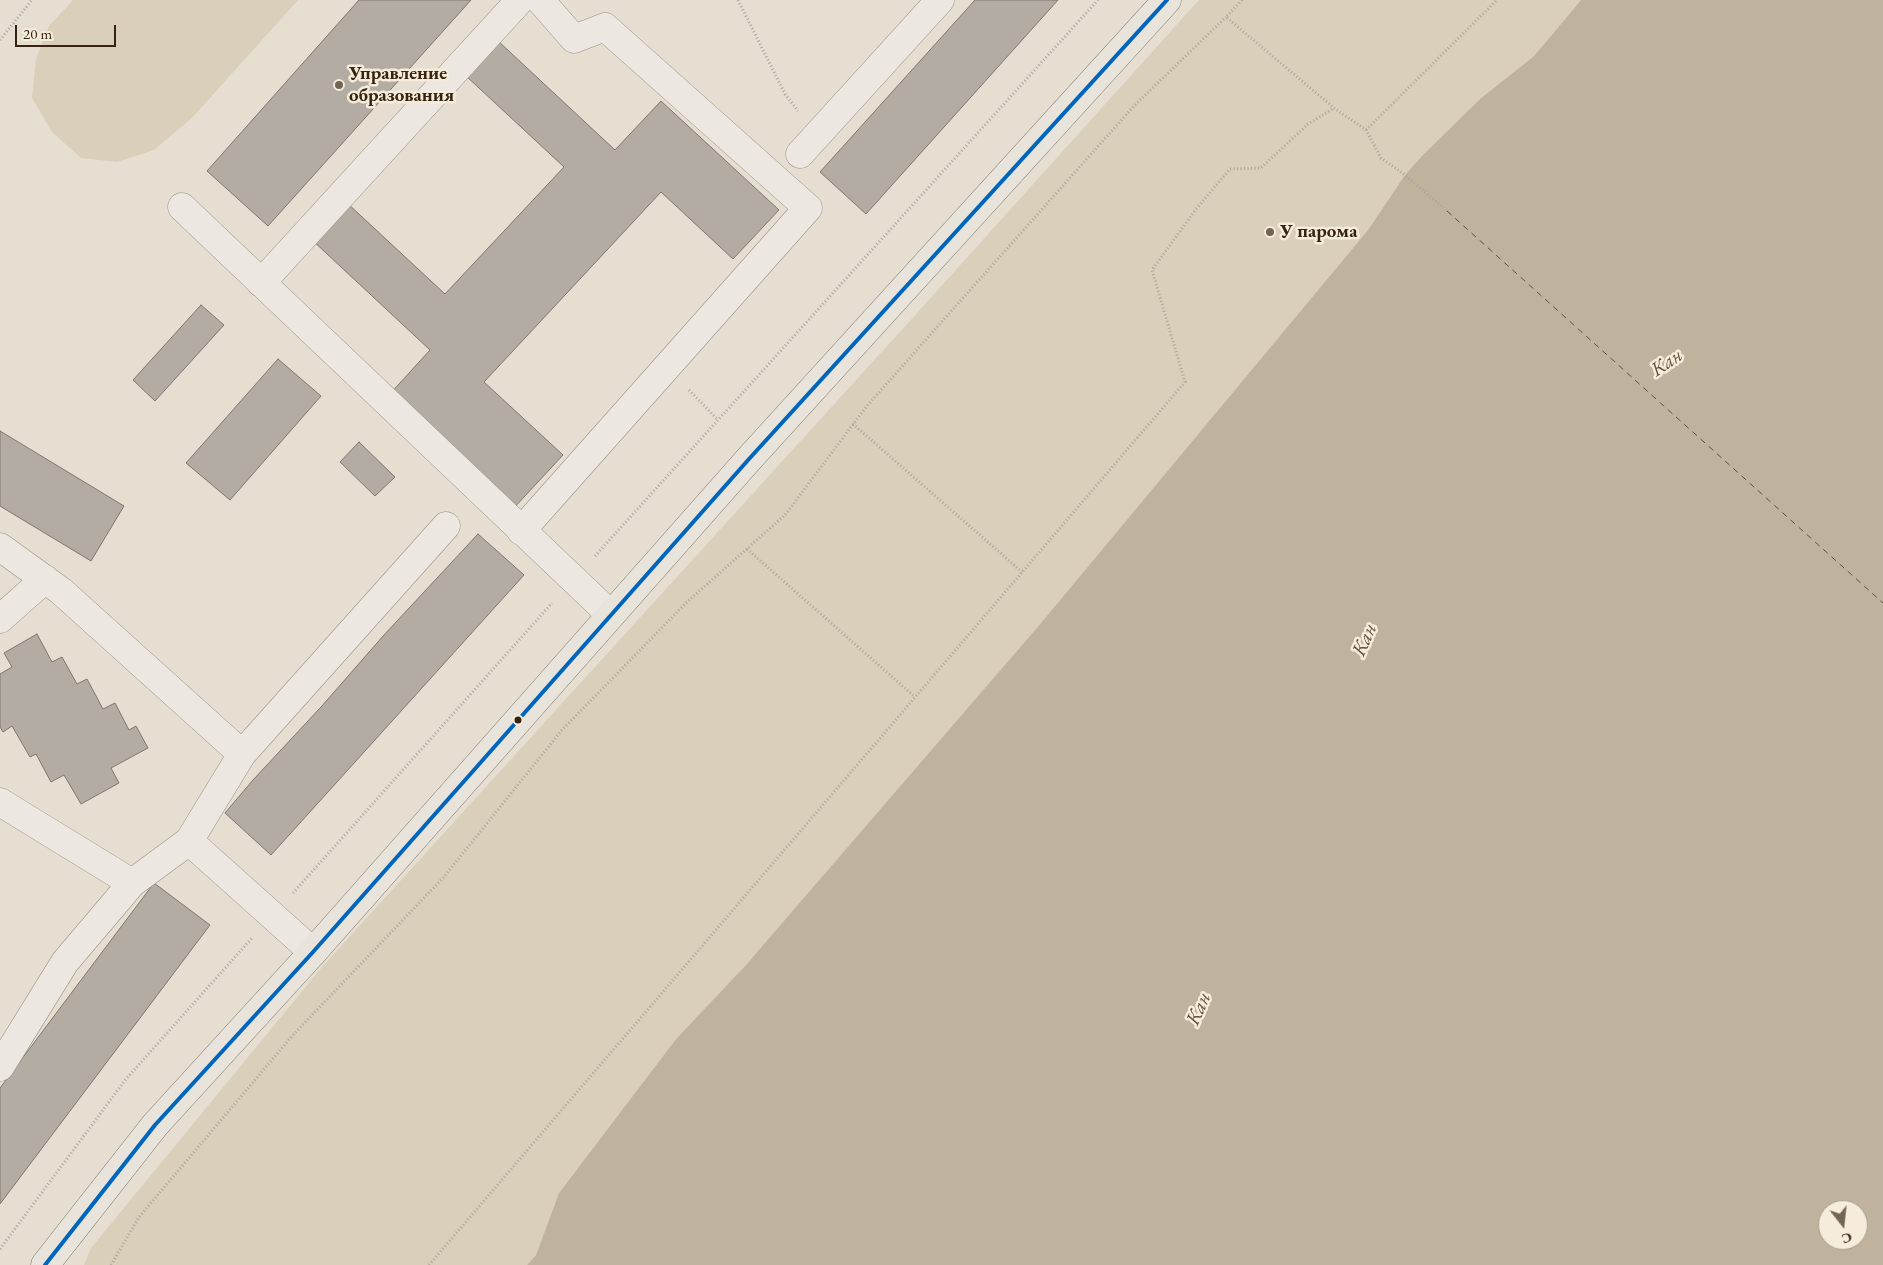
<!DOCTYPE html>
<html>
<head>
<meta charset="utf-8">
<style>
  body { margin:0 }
  #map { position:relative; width:1883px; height:1265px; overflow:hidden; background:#e6ded0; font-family:"EB Garamond",serif }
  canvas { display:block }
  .north { position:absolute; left:1818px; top:1200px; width:50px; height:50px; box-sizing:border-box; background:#f5ecdb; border:1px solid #a99c8a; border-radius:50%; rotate:164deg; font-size:14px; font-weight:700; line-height:20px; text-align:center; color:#362410 }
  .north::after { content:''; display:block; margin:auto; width:18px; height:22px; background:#746553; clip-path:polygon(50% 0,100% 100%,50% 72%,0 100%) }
  .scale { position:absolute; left:15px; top:25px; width:101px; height:22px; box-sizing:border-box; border:2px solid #362410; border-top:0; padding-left:6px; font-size:15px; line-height:18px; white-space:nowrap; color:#362410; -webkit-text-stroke:4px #f5ecdb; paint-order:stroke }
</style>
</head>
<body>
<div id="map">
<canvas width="1883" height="1265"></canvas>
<div class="north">С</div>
<div class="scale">20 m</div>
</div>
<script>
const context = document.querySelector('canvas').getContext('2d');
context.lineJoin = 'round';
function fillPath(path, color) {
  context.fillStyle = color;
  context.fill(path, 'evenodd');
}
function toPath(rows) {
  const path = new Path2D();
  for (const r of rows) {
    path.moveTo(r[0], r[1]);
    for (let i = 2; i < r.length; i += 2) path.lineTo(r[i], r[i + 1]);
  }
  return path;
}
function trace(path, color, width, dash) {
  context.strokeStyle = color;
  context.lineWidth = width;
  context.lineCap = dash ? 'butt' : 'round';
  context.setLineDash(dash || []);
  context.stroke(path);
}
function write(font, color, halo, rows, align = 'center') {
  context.font = font + ' "EB Garamond",serif';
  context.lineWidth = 5;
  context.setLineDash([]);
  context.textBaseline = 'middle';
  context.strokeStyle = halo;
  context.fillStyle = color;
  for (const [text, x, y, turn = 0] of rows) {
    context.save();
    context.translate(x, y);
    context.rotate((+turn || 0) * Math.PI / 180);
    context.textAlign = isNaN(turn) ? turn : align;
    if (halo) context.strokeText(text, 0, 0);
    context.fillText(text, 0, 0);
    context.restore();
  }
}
const green = toPath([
  [73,0,298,0,192,118,154,150,117,162,81,158,52,132,32,98,36,59,49,26],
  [1199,0,1581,0,1534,56,1480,99,1405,175,1368,230,1041,623,745,966,676,1039,559,1193,536,1255,527,1265,84,1265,91,1248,322,967,908,323]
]);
const water = toPath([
  [1581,0,1883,0,1883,1265,527,1265,536,1255,559,1193,676,1039,745,966,1041,623,1368,230,1405,175,1422,156,1480,99,1534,56],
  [1828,1210,1858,1210,1858,1240,1828,1240]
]);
const ferry = toPath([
  [1447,211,1883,603]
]);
const building = toPath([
  [359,0,471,0,268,226,207,171,359,0],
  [975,0,1058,0,866,214,820,172,975,0],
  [497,40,615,150,661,101,779,210,733,259,661,192,484,382,563,455,512,510,389,395,430,350,311,239,346,202,445,294,564,167,465,75,497,40],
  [201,305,224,325,155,401,133,380,201,305],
  [278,359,321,396,230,500,186,463,278,359],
  [0,431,124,506,91,561,0,506,0,431],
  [359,442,395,477,375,496,340,462,359,442],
  [478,534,524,575,271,855,225,813,253,780,321,707,384,635,478,534],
  [37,634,52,662,62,657,77,684,87,679,103,709,115,703,129,730,136,726,148,748,111,768,119,783,81,804,64,775,51,782,36,754,30,757,12,726,3,732,0,727,0,674,12,667,4,653,37,634],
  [154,883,210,925,0,1204,0,1088,154,883]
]);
const path = toPath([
  [738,0,785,94,798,111],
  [1242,0,1226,17,1334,108,1366,130,1381,158,1405,175,1447,211],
  [0,40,32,0],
  [1366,130,1497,0],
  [689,390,718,420],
  [853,424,1022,572],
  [747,549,915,697],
  [595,556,1098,0],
  [293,893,552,603],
  [0,1249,126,1079,252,938],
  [111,1265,139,1217,293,1035,443,878,562,730,687,602,785,515,866,407,995,262,1134,106,1226,17],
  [429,1265,1185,382,1152,270,1196,209,1230,169,1261,168,1308,124,1334,108]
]);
const minor = toPath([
  [800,154,940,0],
  [182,207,611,615],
  [261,283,520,0],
  [521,531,808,208,605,27,574,39,540,0],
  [0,547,61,591,242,754],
  [0,619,45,579],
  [0,802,132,883],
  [313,952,189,841,242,754,446,526],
  [0,1067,65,962,132,883,189,841]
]);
const major = toPath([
  [45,1265,155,1125,313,952,749,459,1167,0]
]);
const bus1 = toPath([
  [45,1265,155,1125,313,952,749,459,1167,0]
]);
const markers = [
  [339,85,5,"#746553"],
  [1270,232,5,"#746553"],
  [518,720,4.5,"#362410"]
];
const poiNames = [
  ["Управление",349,74],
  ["образования",349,96],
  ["У парома",1280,232]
];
const waterNames = [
  ["Кан",1667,363,-35],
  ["Кан",1365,640,-66],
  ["Кан",1199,1009,-66]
];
fillPath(green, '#dacfba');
fillPath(water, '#c0b39e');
trace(ferry, '#61503a', 1, [6, 5]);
fillPath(building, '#b3aca2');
trace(building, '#7f776d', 1);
trace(minor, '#989186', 29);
trace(major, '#7f776d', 29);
trace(path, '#aaa49d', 3, [1, 2.5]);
trace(minor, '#ece7e0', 28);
trace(major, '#e9e4db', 28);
trace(bus1, '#0065bd', 4);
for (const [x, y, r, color] of markers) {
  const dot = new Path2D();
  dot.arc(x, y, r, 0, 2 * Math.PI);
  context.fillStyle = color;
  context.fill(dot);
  trace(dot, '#f5ecdb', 2);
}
write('bold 19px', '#362410', '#f5ecdb', poiNames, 'left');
write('italic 20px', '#61503a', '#f5ecdb', waterNames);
</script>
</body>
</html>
